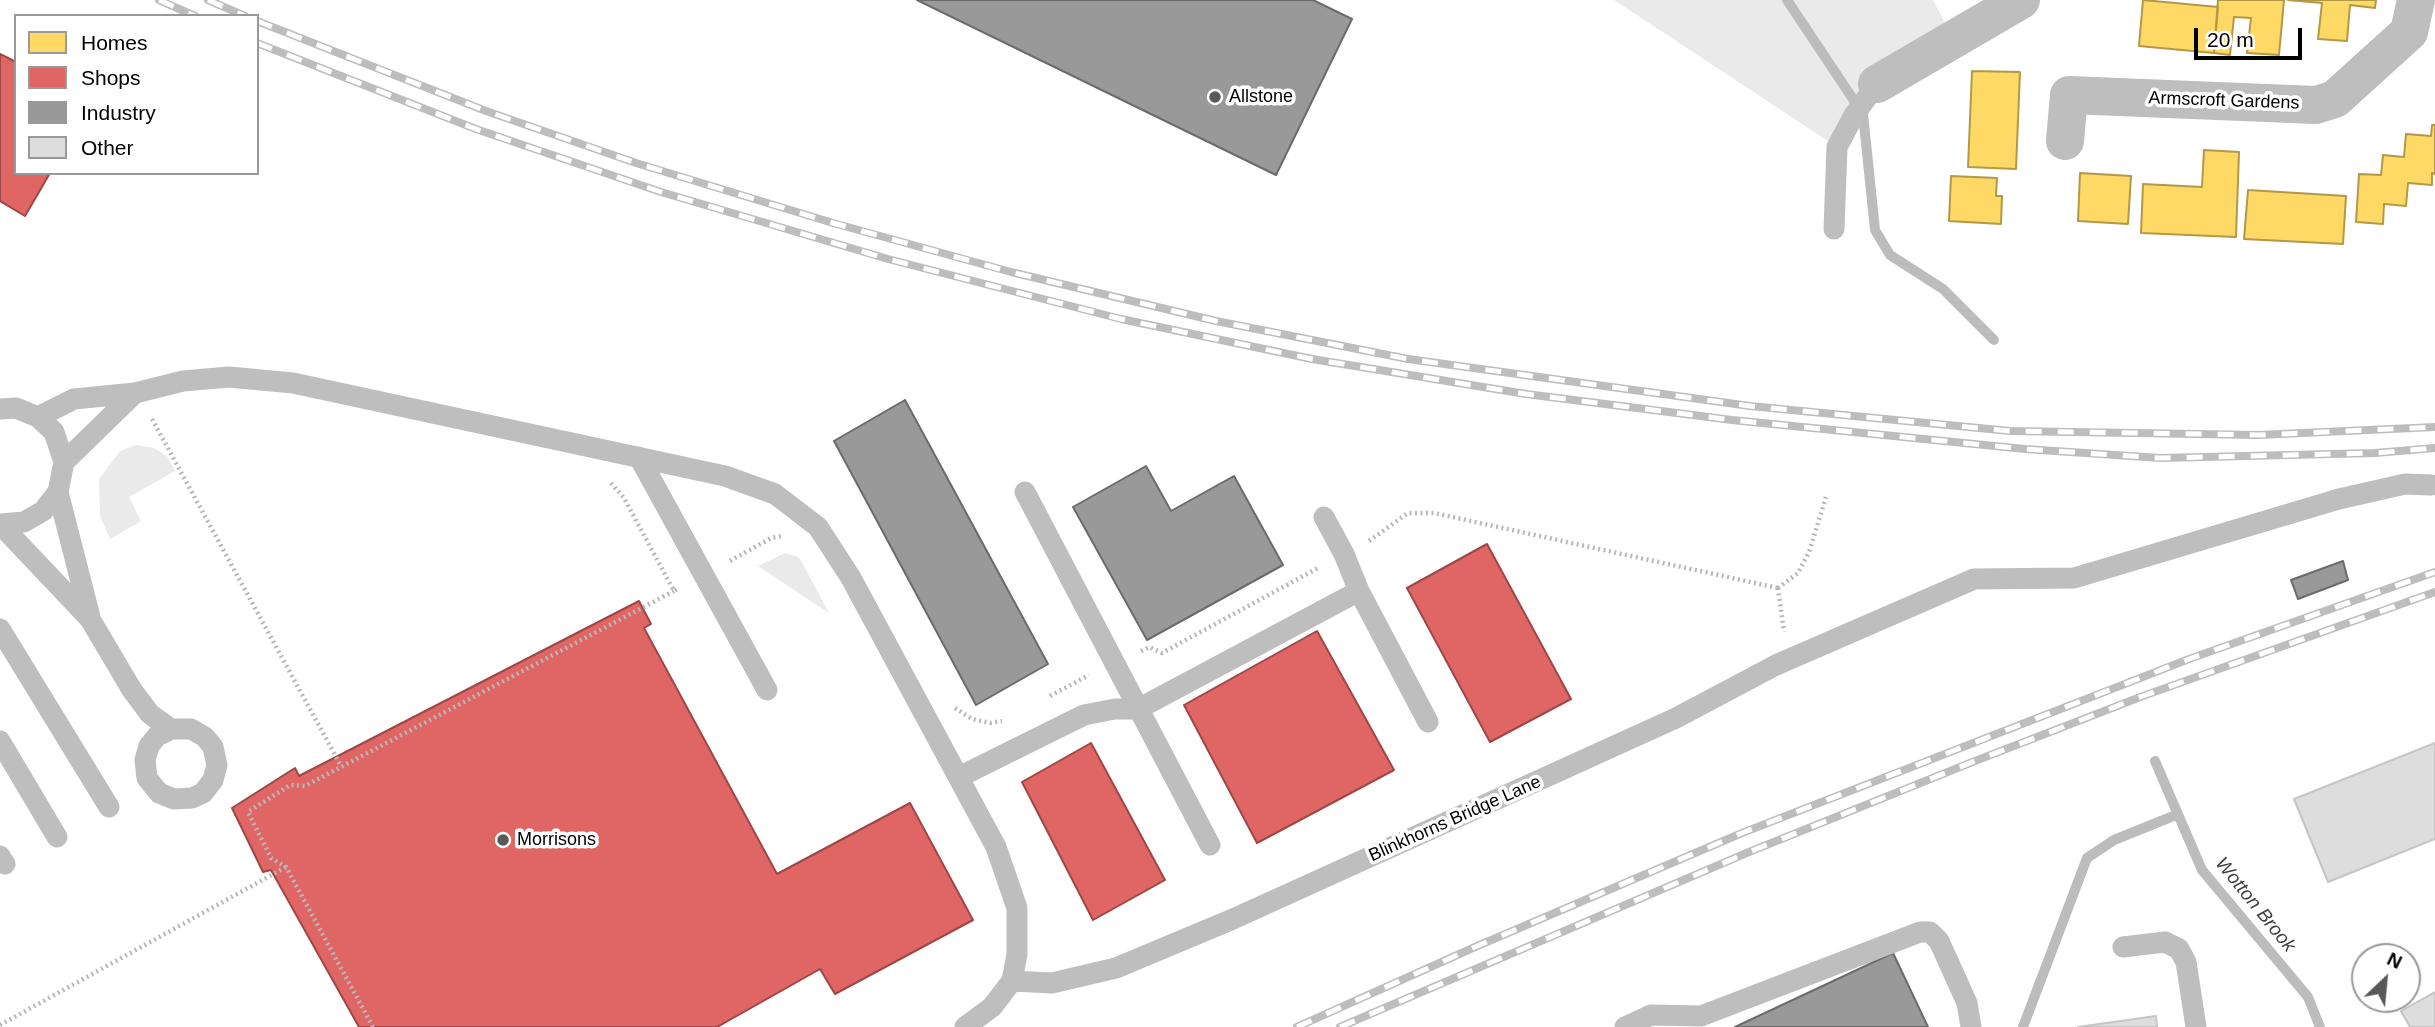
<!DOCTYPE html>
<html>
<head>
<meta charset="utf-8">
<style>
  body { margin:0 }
  #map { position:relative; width:2435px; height:1027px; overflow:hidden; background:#fff; font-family:Arial,sans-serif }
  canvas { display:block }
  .legend { position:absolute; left:14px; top:14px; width:245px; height:161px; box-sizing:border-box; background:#fff; border:2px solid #999; margin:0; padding:9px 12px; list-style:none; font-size:21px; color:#000 }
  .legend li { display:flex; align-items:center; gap:14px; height:35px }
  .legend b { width:35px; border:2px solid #999 }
  .north { position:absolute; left:2351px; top:943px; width:70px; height:70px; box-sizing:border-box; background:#fff; border:2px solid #999; border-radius:50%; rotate:26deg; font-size:19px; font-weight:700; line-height:28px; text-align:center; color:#000 }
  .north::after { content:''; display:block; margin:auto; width:24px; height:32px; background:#595959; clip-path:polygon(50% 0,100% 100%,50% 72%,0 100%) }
  .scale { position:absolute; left:2194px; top:28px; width:108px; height:32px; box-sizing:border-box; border:4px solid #000; border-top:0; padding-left:9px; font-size:21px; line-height:24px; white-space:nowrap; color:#000; -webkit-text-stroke:5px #fff; paint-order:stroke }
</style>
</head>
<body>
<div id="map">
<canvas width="2435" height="1027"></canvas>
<ul class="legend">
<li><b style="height:19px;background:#ffd966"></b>Homes</li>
<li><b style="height:19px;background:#e06666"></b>Shops</li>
<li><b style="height:19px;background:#999"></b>Industry</li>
<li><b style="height:19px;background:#ddd"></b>Other</li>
</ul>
<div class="north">N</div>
<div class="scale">20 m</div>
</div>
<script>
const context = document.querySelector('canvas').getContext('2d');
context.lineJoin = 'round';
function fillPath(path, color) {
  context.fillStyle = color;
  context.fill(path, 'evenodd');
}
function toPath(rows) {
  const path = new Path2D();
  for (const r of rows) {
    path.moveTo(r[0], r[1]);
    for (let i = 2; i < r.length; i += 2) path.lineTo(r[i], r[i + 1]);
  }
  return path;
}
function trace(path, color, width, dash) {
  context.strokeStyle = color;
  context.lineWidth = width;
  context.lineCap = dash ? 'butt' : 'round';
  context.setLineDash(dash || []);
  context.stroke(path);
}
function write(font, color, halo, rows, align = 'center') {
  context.font = font + ' Arial,sans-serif';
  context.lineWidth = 7;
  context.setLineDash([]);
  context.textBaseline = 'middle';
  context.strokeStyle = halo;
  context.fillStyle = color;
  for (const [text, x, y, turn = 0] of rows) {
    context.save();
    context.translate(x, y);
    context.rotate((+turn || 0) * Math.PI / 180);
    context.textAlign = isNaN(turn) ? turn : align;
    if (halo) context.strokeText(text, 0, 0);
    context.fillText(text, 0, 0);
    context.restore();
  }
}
const green = toPath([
  [1614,0,1933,0,1953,38,1877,84,1837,147],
  [136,445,154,448,167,456,175,471,129,497,141,521,110,539,100,516,99,479,120,451],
  [785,553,799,557,829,613,758,566]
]);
const homes = toPath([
  [2143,0,2218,7,2214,53,2139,46,2143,0],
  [2218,0,2284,0,2279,55,2247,53,2251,18,2234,17,2230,55,2214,53,2218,0],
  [2288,0,2376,0,2375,8,2350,5,2347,41,2318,39,2322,3,2288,0],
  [1972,71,2020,72,2016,169,1968,167,1972,71],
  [2432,125,2435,125,2435,174,2432,173,2432,185,2408,183,2406,206,2384,204,2383,224,2356,222,2359,174,2381,175,2383,155,2404,157,2406,134,2431,136,2432,125],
  [2204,150,2239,152,2236,237,2141,233,2143,184,2202,187,2204,150],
  [2080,173,2131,176,2128,224,2078,221,2080,173],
  [1951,176,1997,178,1996,196,2002,196,2001,224,1949,221,1951,176],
  [2248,190,2346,196,2343,244,2244,239,2248,190]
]);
const shops = toPath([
  [0,54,16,62,16,173,50,173,25,216,0,201,0,54],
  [1487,544,1571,699,1490,742,1407,588,1487,544],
  [639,601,651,624,644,628,777,874,910,803,973,920,835,994,820,969,717,1027,359,1027,271,870,263,872,232,808,295,768,299,776,639,601],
  [1317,631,1394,770,1257,843,1184,705,1317,631],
  [1091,743,1165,880,1093,920,1022,782,1091,743]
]);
const industry = toPath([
  [917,0,1313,0,1352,19,1276,175,917,0],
  [905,400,1048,664,976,705,834,441,905,400],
  [1146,466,1171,511,1234,476,1283,565,1147,640,1073,507,1146,466],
  [2343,561,2348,580,2298,599,2291,580,2343,561],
  [1893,953,1928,1027,1735,1027,1893,953]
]);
const stream = toPath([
  [1787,0,1863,114,1875,230,1890,255,1943,289,1994,340],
  [2155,761,2202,870,2308,997,2320,1027],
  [2023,1027,2087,858,2114,840,2176,815]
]);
const building = toPath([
  [2435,743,2435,839,2328,882,2294,799,2435,743],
  [2435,992,2435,1027,2410,1027,2401,1011,2435,992],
  [2156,1016,2157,1027,2078,1027,2156,1016]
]);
const path = toPath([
  [152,419,341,766],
  [611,483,624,498,674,591,679,588],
  [1369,541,1408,513,1434,513,1778,588],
  [730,561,771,538,782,536],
  [1778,588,1798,573,1809,552,1826,497],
  [1778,588,1784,632],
  [1141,651,1150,647,1162,653,1318,568],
  [1050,696,1089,675],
  [955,708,972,719,990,723,1002,721],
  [0,1025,286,867],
  [373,1027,286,867,271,858,248,812,290,785,305,786,674,591]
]);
const lane = toPath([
  [1834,229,1837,147,1854,115,1877,84],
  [0,409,16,408,38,417,54,432,64,462,58,492,43,511,24,522,0,524],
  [38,417,74,399,135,393,183,381,229,377,293,383,725,476,775,494,818,527,851,578,996,847,1017,908,1017,954,1012,981,992,1007,965,1027],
  [639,457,767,690],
  [64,462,135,393],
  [58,492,90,617],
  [1025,492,1210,845],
  [1324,517,1344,554,1359,591],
  [0,524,90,619,132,690,150,714,171,729,191,729,205,737,213,747,217,765,213,780,203,793,192,798,174,799,159,793,147,778,145,760,149,746,157,736,171,729],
  [0,629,109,807],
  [0,741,57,837],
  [959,777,1084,715,1115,709,1138,709,1359,591,1428,722],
  [0,856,5,864],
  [2123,947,2165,942,2179,949,2186,962,2196,1027],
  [1012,981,1052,983,1116,968,1233,919,1676,718,1776,665,1974,579,2074,578,2339,499,2405,484,2431,485],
  [1625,1027,1651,1015,1701,1016,1920,932,1930,932,1939,941,1967,1003,1971,1027]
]);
const street = toPath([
  [1877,84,2021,0],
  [2065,141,2069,95,2316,105,2335,99,2409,32,2416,0]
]);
const rail = toPath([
  [159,0,195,16],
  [208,0,245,16],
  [257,21,486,111,636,163,833,223,1011,272,1216,321,1408,359,1750,406,2010,431,2258,435,2435,427],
  [257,43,476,129,661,192,888,259,1121,319,1312,359,1526,394,1732,420,2025,449,2160,458,2375,453,2435,448],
  [1297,1027,1475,947,1742,833,2189,659,2435,572],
  [1340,1027,1749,852,1975,761,2143,696,2435,592]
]);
const markers = [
  [1215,97,7,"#595959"],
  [503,840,7,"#595959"]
];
const poiNames = [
  ["Allstone",1229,97],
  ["Morrisons",517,840]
];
const streetNames = [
  ["Armscroft Gardens",2224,101,2],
  ["Blinkhorns Bridge Lane",1455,819,-24]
];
const waterNames = [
  ["Wotton Brook",2255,905,51]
];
fillPath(green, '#eaeaea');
fillPath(homes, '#ffd966');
trace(homes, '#b29847', 2);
fillPath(shops, '#e06666');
trace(shops, '#9d4747', 2);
fillPath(industry, '#999');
trace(industry, '#6b6b6b', 2);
trace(stream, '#bcbcbc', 10);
fillPath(building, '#ddd');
trace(building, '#c5c5c5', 2);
trace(path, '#b8b8b8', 4.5, [2, 3.5]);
trace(lane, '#bebebe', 21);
trace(street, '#bebebe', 38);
trace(rail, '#bdbdbd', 8);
trace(rail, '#fff', 5, [16]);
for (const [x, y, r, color] of markers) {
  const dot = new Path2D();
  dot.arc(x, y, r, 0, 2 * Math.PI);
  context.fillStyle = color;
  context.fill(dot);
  trace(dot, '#fff', 2.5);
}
write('18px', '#000', '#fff', poiNames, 'left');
write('18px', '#000', '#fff', streetNames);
write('italic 19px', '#414141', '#fff', waterNames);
</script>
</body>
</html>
